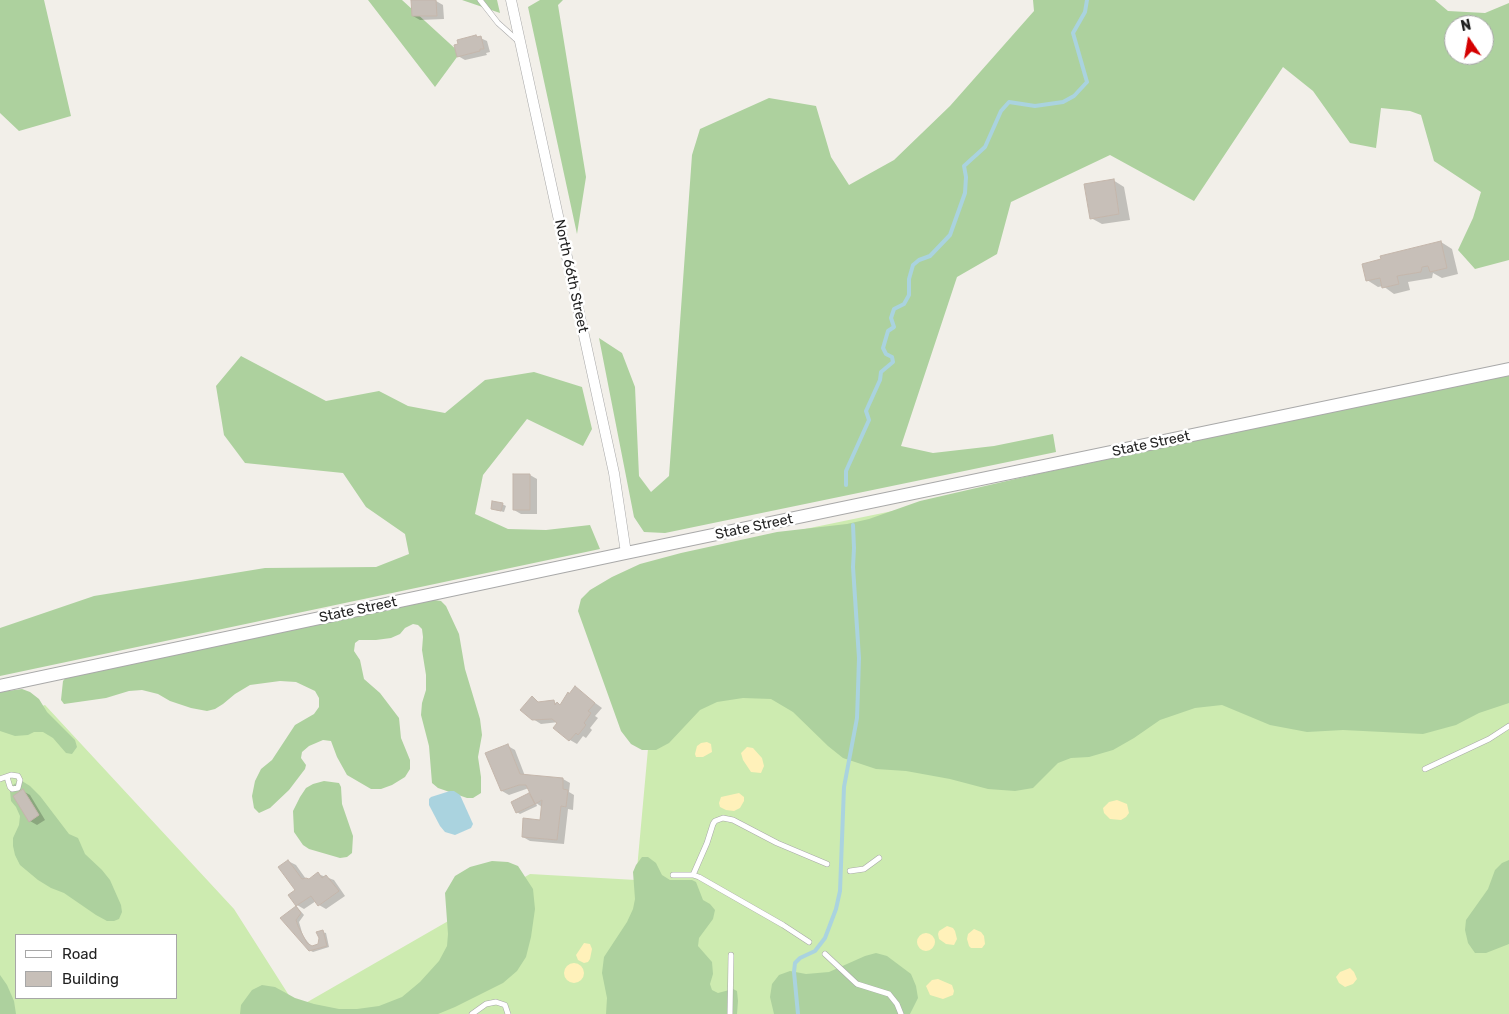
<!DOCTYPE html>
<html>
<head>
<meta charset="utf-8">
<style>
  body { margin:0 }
  #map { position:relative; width:1509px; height:1014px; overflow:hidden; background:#f2efe9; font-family:Rubik,sans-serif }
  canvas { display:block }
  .legend { position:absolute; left:15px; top:934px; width:162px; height:65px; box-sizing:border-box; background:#fff; border:1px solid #a7a7a7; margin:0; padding:6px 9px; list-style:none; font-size:15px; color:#222 }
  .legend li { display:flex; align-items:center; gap:10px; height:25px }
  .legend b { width:25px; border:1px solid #a7a7a7 }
  .north { position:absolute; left:1444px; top:15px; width:50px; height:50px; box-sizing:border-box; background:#fff; border:1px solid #a7a7a7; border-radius:50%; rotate:348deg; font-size:14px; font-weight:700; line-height:20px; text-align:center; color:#222 }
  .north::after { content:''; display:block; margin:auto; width:18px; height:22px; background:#d40000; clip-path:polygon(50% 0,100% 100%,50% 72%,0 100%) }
</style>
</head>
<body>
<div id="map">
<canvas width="1509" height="1014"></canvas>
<ul class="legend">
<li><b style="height:6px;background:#fff"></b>Road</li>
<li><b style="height:14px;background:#c7bfb8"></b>Building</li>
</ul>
<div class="north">N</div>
</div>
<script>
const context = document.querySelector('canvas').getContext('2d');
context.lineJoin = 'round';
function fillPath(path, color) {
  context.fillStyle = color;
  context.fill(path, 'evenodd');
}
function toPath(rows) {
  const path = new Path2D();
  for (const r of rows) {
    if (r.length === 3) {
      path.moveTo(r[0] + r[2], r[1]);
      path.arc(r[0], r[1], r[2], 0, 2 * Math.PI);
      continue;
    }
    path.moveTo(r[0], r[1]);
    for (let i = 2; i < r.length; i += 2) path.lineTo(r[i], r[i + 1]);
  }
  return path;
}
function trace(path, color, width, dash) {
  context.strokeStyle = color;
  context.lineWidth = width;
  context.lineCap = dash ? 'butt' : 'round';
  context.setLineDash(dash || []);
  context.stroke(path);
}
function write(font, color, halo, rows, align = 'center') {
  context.font = font + ' Rubik,sans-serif';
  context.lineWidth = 5;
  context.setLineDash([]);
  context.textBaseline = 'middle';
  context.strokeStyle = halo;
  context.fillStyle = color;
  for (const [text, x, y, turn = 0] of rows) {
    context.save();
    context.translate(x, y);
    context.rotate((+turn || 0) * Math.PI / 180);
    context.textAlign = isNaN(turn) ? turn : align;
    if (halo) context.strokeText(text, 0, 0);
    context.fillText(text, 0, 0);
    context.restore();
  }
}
const grass = toPath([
  [1509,384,1509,1014,0,1014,0,699,36,708,45,705,234,909,297,1008,530,874,636,880,650,727,674,556],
  [16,935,176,935,176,998,16,998]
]);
const forest = toPath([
  [0,0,44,0,71,116,19,131,0,113],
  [368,0,402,0,460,53,435,87],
  [462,0,497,0,500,13],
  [540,0,563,0,558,5,586,177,577,234,528,7],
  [1033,0,1435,0,1448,11,1485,13,1509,3,1509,260,1475,269,1458,250,1473,218,1481,192,1434,161,1421,115,1410,111,1381,108,1376,148,1350,143,1313,91,1283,67,1194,201,1110,155,1011,202,997,254,957,277,901,446,933,453,994,446,1053,434,1056,452,665,533,644,532,634,517,599,338,622,353,635,387,639,476,651,492,669,476,692,155,700,129,769,98,816,106,831,157,849,185,894,160,950,106,1034,11],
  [1454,25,1484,25,1484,55,1454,55],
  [241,356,326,401,379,391,408,406,445,413,485,380,534,372,582,387,592,429,583,446,527,419,483,475,475,514,508,529,546,530,590,525,600,549,0,676,0,628,94,596,265,568,376,567,409,554,405,534,366,507,343,473,245,463,224,435,216,386],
  [1509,375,1509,703,1479,713,1456,725,1423,734,1343,730,1307,732,1270,725,1222,705,1195,708,1160,720,1134,738,1113,750,1089,757,1071,758,1058,763,1033,788,1015,791,988,789,950,779,906,771,876,769,843,758,828,746,793,712,771,699,743,698,717,702,700,710,669,743,656,750,642,750,631,744,621,731,578,611,581,599,590,590,612,577,640,564,681,553,777,532,847,524,869,519,920,501,1037,474],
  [434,600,441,601,446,606,459,634,465,669,480,719,482,735,478,757,481,777,481,793,473,798,467,798,438,788,432,783,429,746,421,715,422,703,426,690,426,675,422,650,423,637,422,629,418,625,413,624,405,628,400,634,391,638,376,640,359,640,355,643,354,651,360,660,364,679,380,693,399,718,401,738,410,760,410,769,405,777,392,785,381,789,371,789,347,775,337,757,331,741,323,740,309,746,302,752,301,758,306,765,305,769,289,790,270,808,259,813,254,808,252,796,255,781,261,769,272,760,295,725,314,714,319,707,319,698,315,691,296,682,280,681,250,685,235,694,223,704,215,709,207,711,191,708,170,701,158,694,142,690,129,691,106,698,64,704,61,700,63,681,67,676],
  [22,689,30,692,39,699,47,712,75,740,77,747,72,754,66,753,53,738,43,732,34,732,28,735,15,736,0,731,0,692],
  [22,781,30,786,40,796,69,834,78,838,85,854,102,870,110,880,121,905,122,912,119,919,114,921,107,921,96,915,64,893,51,888,38,880,20,865,15,855,13,846,13,838,19,825,20,816,16,807,11,801,10,791,14,784],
  [324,781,339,783,341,787,342,804,353,836,352,853,347,857,340,858,309,849,303,845,294,832,293,811,300,797,306,788,313,784],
  [642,857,648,857,656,863,662,875,670,880,692,880,696,882,703,900,710,904,715,910,713,919,699,938,698,946,712,962,713,974,710,984,712,990,718,993,733,989,737,991,738,1001,737,1014,606,1014,607,998,602,973,604,957,627,922,633,909,635,899,633,872,636,865],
  [1509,860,1509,944,1486,953,1475,953,1468,943,1465,930,1466,920,1488,889,1495,870,1502,863],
  [492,861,508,862,518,866,533,889,535,909,531,937,526,957,517,971,503,983,455,1007,438,1014,240,1014,241,1005,252,990,262,985,275,987,295,998,314,1004,339,1009,357,1009,379,1006,402,997,420,982,439,961,447,946,448,934,445,893,455,876,470,867],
  [876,953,887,956,911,974,916,986,918,998,910,1014,774,1014,770,997,772,984,779,975,790,971,806,974,829,972,865,956],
  [0,975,7,985,14,1001,16,1014,0,1014]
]);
const sand = toPath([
  [707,742,711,744,712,752,703,757,696,757,695,754,697,746,701,743],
  [747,747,753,748,762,758,764,766,761,773,751,772,743,760,741,753],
  [739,793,744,797,744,801,740,808,734,811,726,810,720,807,719,803,721,797],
  [1117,800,1127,804,1129,813,1126,817,1121,820,1110,819,1104,813,1103,808,1109,802],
  [947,926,953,928,955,931,957,939,954,945,946,944,939,939,938,934,939,931],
  [974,929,981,932,984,936,985,944,982,948,971,948,969,946,967,939,968,934],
  [926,942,9],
  [584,943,590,944,592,949,590,959,588,962,584,963,578,960,576,955],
  [574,973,10],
  [1350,968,1354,972,1357,979,1353,984,1345,987,1339,983,1336,977,1340,972],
  [938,979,952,985,954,991,953,995,943,999,930,995,926,986,932,980]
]);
const water = toPath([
  [450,791,454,791,460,795,473,824,471,828,455,835,445,832,440,826,429,805,429,799,431,797]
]);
const shadow = toPath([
  [413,1,436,1,443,5,444,19,420,20,413,16],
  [476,36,487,41,490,52,486,53,487,55,465,60,458,56],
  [1113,180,1124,187,1130,220,1102,224,1091,218],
  [1441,242,1452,249,1458,274,1442,278,1433,273,1432,278,1408,282,1410,290,1394,294,1383,286,1378,287,1367,280],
  [530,475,537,479,537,514,521,514,514,510],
  [502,504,506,506,504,512,492,509],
  [575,688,602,708,595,716,598,718,590,728,592,730,586,738,583,736,577,744,570,740,559,722,541,724,533,719,532,698,540,703,554,702,561,706],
  [508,746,515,750,525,776,563,779,570,783,569,792,574,795,573,810,568,809,564,844,530,841,523,837,541,821,542,807,536,803,537,806,520,814,517,812,529,794,533,797,529,788,509,795,502,791],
  [23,791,30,795,45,820,37,825,30,821],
  [288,861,296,865,306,879,309,881,318,874,334,880,345,896,326,909,319,905,316,901,304,909,297,905,297,890],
  [297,907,304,915,299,922,303,936,311,946,319,945,322,932,326,933,329,947,313,952,309,950,282,918]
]);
const stream = toPath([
  [846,485,846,471,869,420,866,411,880,380,881,372,893,362,892,357,886,354,883,348,888,331,894,327,891,318,894,309,904,304,909,295,909,279,913,265,919,260,930,256,950,235,965,193,966,177,964,166,985,147,1001,111,1009,102,1035,106,1063,102,1074,96,1087,82,1073,33,1085,12,1087,0],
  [798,1014,794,972,795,963,800,958,815,951,825,938,836,909,840,891,844,787,857,718,858,690,859,658,853,567,854,548,853,525]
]);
const building = toPath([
  [411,0,436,0,437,16,412,16,411,0],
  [476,35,477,37,481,36,484,49,480,49,480,51,457,57,454,45,458,44,457,40,476,35],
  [1114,179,1119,214,1090,219,1084,184,1114,179],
  [1441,241,1447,268,1430,272,1428,266,1422,267,1421,272,1397,276,1399,284,1382,288,1380,278,1366,281,1362,264,1381,259,1380,256,1441,241],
  [513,474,530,474,530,510,513,510,513,474],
  [492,501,503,503,501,511,491,509,492,501],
  [575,686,595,703,588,711,591,713,584,723,586,725,578,735,576,733,569,741,553,728,557,723,552,719,532,720,520,710,532,696,538,702,554,700,555,705,557,702,560,705,568,692,569,694,575,686],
  [508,744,520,774,563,778,563,789,568,790,566,807,561,806,557,840,522,837,523,818,540,820,542,800,535,804,526,785,519,785,501,791,485,753,508,744],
  [23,789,39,815,29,822,13,796,23,789],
  [529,793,535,804,516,813,511,802,529,793],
  [288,860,302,879,306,878,309,879,318,872,322,878,326,875,339,891,318,906,311,896,296,906,288,895,295,890,278,867,288,860],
  [296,906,301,913,296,920,298,926,307,943,312,946,318,944,319,938,316,932,323,930,327,946,309,951,280,918,296,906]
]);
const service = toPath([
  [480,0,498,23,518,41],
  [1425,769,1489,739,1509,726],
  [0,779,11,775,18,776,20,780,18,788,12,789,10,787,7,777],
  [850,871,864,869,879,858],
  [673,875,693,875,699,877,783,925,809,942],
  [693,875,707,843,713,824,715,821,723,818,733,820,777,843,827,864],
  [825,954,857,984,889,994,897,1004,901,1014],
  [472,1014,486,1004,496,1002,505,1005,508,1014],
  [730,1014,731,955]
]);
const minor = toPath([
  [511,0,614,473,626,553]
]);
const tertiary = toPath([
  [0,686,626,553,1509,369]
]);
const streetNames = [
  ["North 66th Street",571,276,78],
  ["State Street",1151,444,-12],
  ["State Street",754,527,-12],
  ["State Street",358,610,-12]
];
fillPath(grass, '#cdebb0');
fillPath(forest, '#add19e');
fillPath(sand, '#fff1ba');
fillPath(water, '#aad3df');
fillPath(shadow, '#0003');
trace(stream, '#aad3df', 4);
fillPath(building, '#c7bfb8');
trace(building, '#c4b6ab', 1);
trace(service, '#a9a9a9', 6);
trace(minor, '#a9a9a9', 11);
trace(tertiary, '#a9a9a9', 14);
trace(service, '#fff', 5);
trace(minor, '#fff', 10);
trace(tertiary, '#fff', 12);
write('14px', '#222', '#fff', streetNames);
</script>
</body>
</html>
